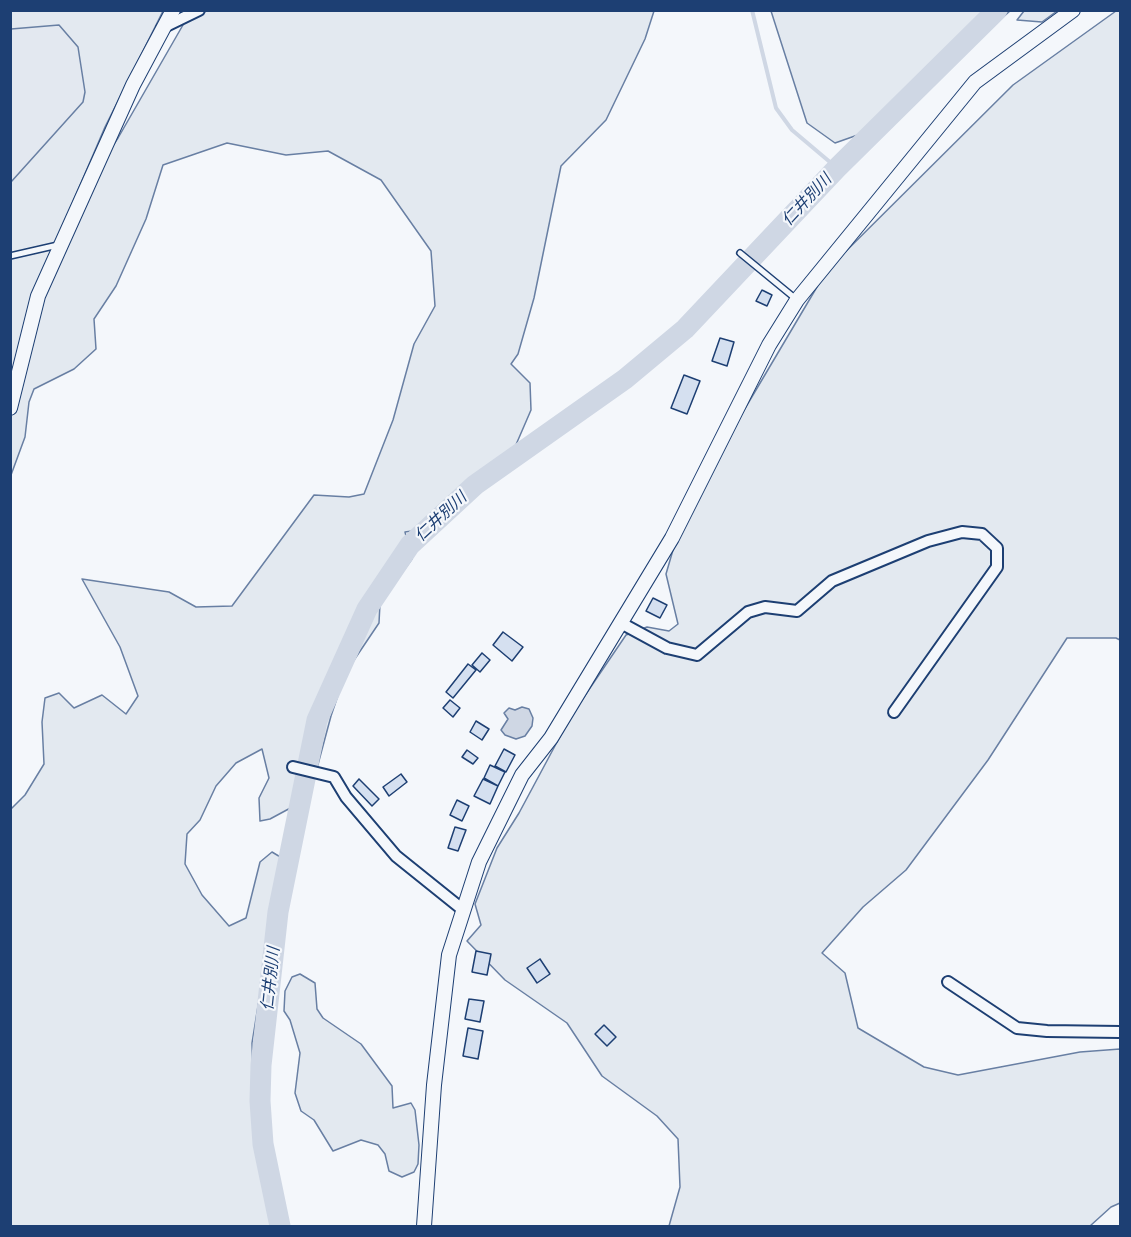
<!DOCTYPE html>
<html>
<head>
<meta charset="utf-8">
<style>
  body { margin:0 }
  #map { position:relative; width:1131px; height:1237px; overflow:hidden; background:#f4f7fb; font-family:"Noto Serif",serif }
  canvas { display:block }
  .frame { position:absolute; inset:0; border:12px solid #1d3f73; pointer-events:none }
</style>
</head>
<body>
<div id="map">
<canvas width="1131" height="1237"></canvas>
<div class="frame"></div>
</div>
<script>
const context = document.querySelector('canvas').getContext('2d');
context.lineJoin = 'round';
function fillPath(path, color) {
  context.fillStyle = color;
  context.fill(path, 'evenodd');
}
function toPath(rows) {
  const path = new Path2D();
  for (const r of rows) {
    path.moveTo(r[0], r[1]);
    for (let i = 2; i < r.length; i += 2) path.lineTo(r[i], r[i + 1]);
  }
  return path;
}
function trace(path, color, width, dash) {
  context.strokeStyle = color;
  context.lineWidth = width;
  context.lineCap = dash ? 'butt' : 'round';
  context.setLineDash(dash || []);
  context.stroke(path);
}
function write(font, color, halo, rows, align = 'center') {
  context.font = font + ' "Noto Serif","Noto Sans JP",serif';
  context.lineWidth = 4.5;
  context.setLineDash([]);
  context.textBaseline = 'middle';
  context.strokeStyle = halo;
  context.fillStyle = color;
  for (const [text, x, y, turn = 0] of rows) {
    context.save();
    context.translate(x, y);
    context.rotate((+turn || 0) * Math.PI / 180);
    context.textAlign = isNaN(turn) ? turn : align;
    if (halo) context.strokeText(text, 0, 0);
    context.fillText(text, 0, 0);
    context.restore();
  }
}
const green = toPath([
  [10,11,163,11,105,127,69,211,118,138,191,11,654,11,645,39,606,120,561,166,534,298,518,354,511,364,530,383,531,410,515,447,449,497,412,531,405,532,412,559,380,603,379,623,346,672,331,716,309,798,270,819,260,821,259,798,269,778,262,749,236,763,216,786,200,820,187,834,185,864,202,895,229,926,246,918,260,862,272,852,282,858,252,1043,254,1116,263,1176,283,1217,285,1226,11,1226,11,809,25,795,44,764,42,722,45,698,59,693,74,708,102,695,126,714,138,696,120,647,82,579,169,592,196,607,232,606,314,495,349,497,364,494,393,420,414,344,435,306,431,251,381,180,328,151,286,155,227,143,163,165,146,219,116,286,94,319,96,349,74,369,34,389,29,402,25,437,11,475,10,11],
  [771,11,771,10,1010,11,974,43,927,70,869,131,835,143,807,123,771,11],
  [1024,11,1024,10,1057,11,1042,22,1017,20,1024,11],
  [1116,11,1120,11,1120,640,1116,638,1067,638,988,760,906,870,863,907,822,953,845,973,858,1028,924,1067,958,1075,1080,1052,1120,1049,1120,1203,1111,1207,1090,1226,669,1226,680,1187,678,1139,657,1116,602,1076,567,1023,505,980,467,941,481,925,475,904,497,848,519,813,571,716,626,635,647,627,669,631,678,624,666,574,673,550,721,449,827,270,1013,85,1116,11],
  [300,974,315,983,317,1009,323,1018,361,1044,392,1086,393,1108,411,1103,415,1110,419,1145,418,1164,414,1172,402,1177,389,1171,385,1154,378,1145,361,1140,333,1151,314,1120,301,1111,295,1093,300,1053,290,1020,284,1011,285,991,292,977,300,974]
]);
const parking = toPath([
  [59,25,78,47,85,92,83,102,11,182,11,29,59,25]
]);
const water = toPath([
  [522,707,529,709,533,718,532,726,525,736,516,739,505,735,501,730,508,719,504,713,509,708,515,710,522,707]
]);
const stream = toPath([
  [752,10,776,108,792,130,837,168]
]);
const river = toPath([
  [280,1226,263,1144,260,1101,261,1065,278,912,317,720,367,609,410,545,475,485,625,379,685,329,837,168,997,10]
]);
const building = toPath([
  [762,290,772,295,767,306,756,301,762,290],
  [720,338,734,342,727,366,712,361,720,338],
  [684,375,700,381,687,414,671,408,684,375],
  [653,598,667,605,660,618,646,611,653,598],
  [503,632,523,647,512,661,493,645,503,632],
  [482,653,490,660,480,672,472,665,482,653],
  [468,664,476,670,453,698,446,692,468,664],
  [450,700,460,708,453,717,443,708,450,700],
  [476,721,489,729,482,740,470,732,476,721],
  [504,749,515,755,506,772,495,766,504,749],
  [467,750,478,758,473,764,462,757,467,750],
  [490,765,505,772,498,786,484,778,490,765],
  [401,774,407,782,389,796,383,787,401,774],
  [359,779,379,799,372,806,353,786,359,779],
  [483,779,498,786,490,804,474,796,483,779],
  [457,800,469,806,462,821,450,815,457,800],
  [455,827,466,830,458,851,448,848,455,827],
  [476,951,491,954,487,975,472,972,476,951],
  [540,959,550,974,537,983,527,968,540,959],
  [469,999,484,1001,480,1022,465,1019,469,999],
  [604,1025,616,1037,607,1046,595,1034,604,1025],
  [468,1028,483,1031,478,1059,463,1056,468,1028]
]);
const service = toPath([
  [740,253,796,299],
  [10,256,58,245]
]);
const minor = toPath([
  [162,28,199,10],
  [621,623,667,648,697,655,748,612,765,607,797,611,832,581,928,541,962,532,982,534,997,548,997,567,894,712],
  [293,767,334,777,346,797,396,856,462,909],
  [948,982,1017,1028,1047,1031,1120,1032]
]);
const tertiary = toPath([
  [10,408,38,296,133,85,173,10],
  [424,1226,434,1085,449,955,479,862,522,775,551,738,672,538,769,345,797,300,975,82,1073,10]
]);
const waterNames = [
  ["仁井別川",807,200,-47],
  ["仁井別川",441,517,-43],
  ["仁井別川",271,979,-84]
];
fillPath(green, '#e3e9f0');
trace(green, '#687fa3', 1.5);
fillPath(parking, '#e3e8f0');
trace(parking, '#687fa3', 1.5);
fillPath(water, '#cfd7e4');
trace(water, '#687fa3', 1.5);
trace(stream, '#cfd7e4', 4);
trace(river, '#cfd7e4', 21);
fillPath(building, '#d5e0f0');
trace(building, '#1d3f73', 1.5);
trace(service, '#1d3f73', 8);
trace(minor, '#1d3f73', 14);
trace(tertiary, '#1d3f73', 16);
trace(service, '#f4f7fb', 5);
trace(minor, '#f4f7fb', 10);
trace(tertiary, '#f4f7fb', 14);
write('italic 16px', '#1d3f73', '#f4f7fb', waterNames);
</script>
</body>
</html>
